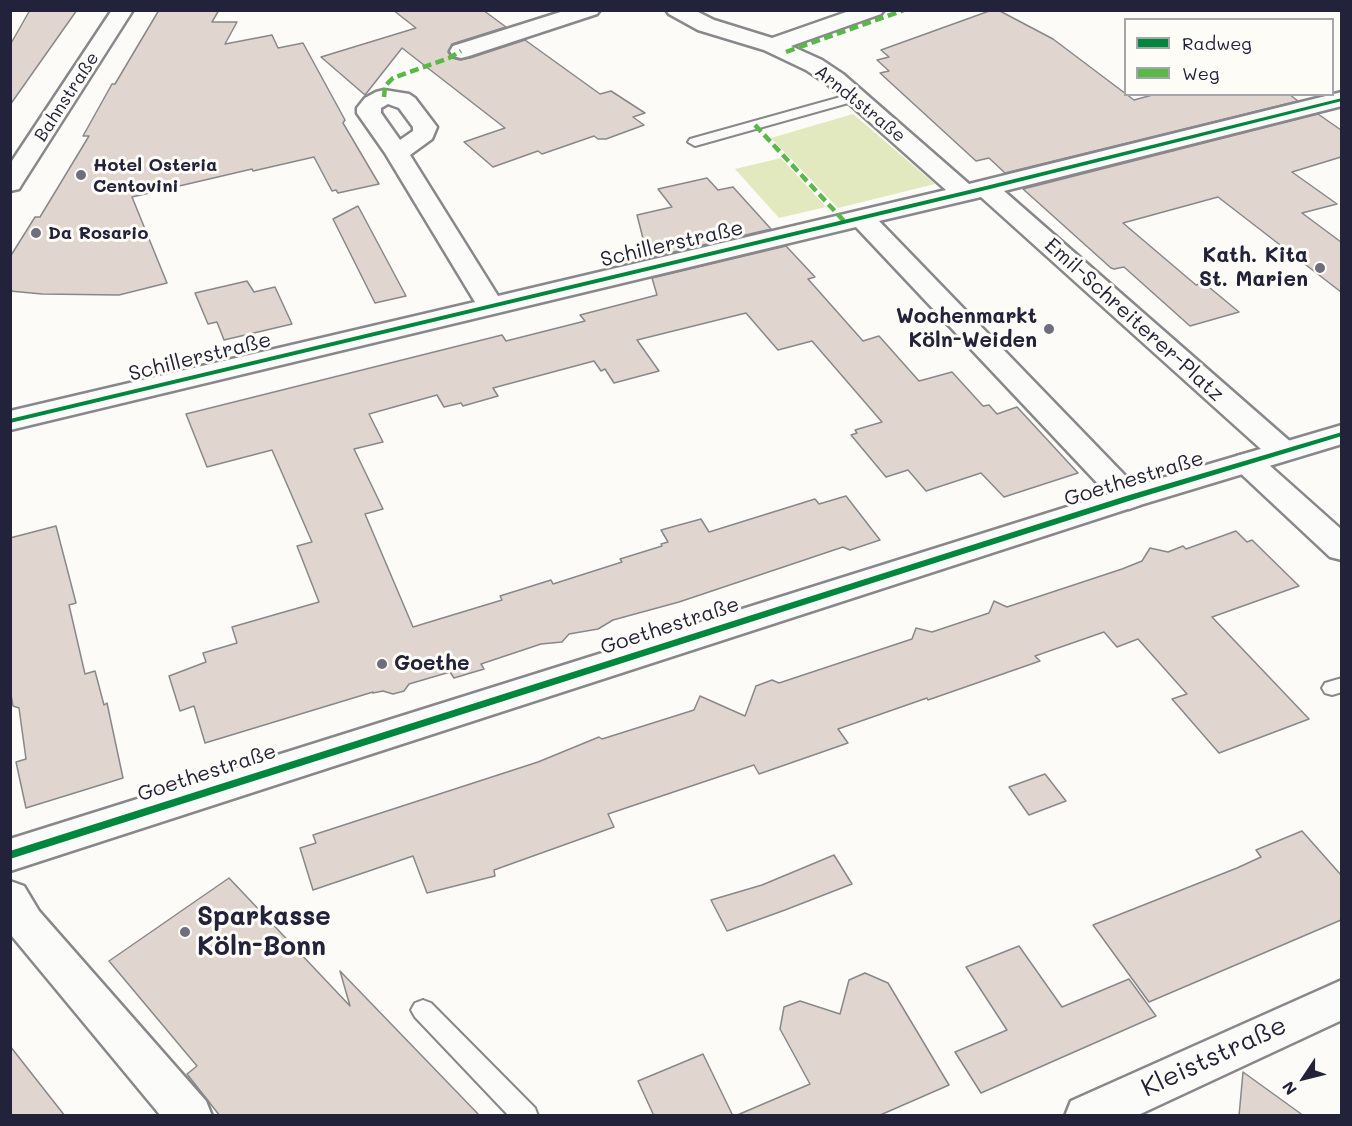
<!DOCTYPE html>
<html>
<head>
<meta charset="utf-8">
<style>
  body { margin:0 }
  #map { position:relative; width:1352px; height:1126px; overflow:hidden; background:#fcfbf8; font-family:Mali,sans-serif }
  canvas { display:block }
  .frame { position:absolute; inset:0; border:12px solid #22223b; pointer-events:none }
  .legend { position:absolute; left:1124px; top:18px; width:210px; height:78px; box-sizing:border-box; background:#fdfcf7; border:2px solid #a5a5ac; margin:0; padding:8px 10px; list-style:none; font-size:18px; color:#22223b }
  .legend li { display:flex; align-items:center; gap:12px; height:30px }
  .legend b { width:30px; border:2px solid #a5a5ac }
  .north { position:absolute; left:1274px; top:1048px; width:60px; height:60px; -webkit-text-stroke:4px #fdfcf7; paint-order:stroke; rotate:235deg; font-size:16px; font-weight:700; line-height:24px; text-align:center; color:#22223b }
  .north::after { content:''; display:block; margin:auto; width:21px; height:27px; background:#22223b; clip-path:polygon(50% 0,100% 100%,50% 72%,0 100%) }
</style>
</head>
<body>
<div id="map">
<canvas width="1352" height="1126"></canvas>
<div class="frame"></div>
<ul class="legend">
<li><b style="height:8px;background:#00873e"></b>Radweg</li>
<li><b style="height:8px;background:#58b947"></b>Weg</li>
</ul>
<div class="north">N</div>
</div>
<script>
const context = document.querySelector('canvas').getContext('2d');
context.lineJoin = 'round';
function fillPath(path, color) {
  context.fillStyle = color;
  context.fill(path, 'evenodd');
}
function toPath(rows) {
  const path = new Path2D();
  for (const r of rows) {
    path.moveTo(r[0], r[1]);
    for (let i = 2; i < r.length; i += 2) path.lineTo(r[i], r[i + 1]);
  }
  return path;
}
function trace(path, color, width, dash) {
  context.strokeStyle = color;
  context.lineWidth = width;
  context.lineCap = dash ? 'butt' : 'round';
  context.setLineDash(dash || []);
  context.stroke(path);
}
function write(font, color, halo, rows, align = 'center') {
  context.font = font + ' Mali,sans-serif';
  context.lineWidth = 6;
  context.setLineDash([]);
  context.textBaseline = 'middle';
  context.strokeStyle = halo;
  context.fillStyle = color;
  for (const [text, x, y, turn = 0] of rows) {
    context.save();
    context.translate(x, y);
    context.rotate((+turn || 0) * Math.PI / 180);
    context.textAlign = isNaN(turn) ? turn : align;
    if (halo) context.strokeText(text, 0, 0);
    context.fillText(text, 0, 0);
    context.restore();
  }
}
const green = toPath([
  [853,114,935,184,838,208,771,138],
  [781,158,826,207,779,218,735,169]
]);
const building = toPath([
  [30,10,77,10,10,105,10,45,30,10],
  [159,10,219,10,212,22,237,22,225,44,272,35,278,48,303,43,345,120,343,123,379,184,338,193,336,190,332,191,314,157,253,171,252,169,132,197,167,283,119,295,42,294,10,291,10,257,35,217,40,217,89,136,83,136,112,84,115,84,159,10],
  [393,10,483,10,506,27,452,44,448,52,452,58,460,60,470,58,525,40,600,94,611,91,645,113,633,117,644,125,606,139,598,139,594,136,542,154,538,151,493,167,464,142,505,128,402,48,365,95,321,57,416,28,393,10],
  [992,10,998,10,1053,39,1134,100,1156,94,1289,94,1298,101,1005,173,989,158,976,161,880,73,889,71,877,60,889,57,881,50,992,10],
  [1318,114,1341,130,1341,157,1292,172,1337,204,1302,213,1341,242,1341,292,1218,197,1123,223,1196,285,1204,283,1239,312,1190,326,1124,267,1114,269,1111,268,1023,189,1318,114],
  [707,178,718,190,733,187,771,229,648,258,637,215,672,207,658,189,707,178],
  [358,206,406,296,375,303,333,219,358,206],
  [786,246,815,277,808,279,863,341,879,336,919,381,952,372,983,406,989,405,997,414,1017,407,1078,473,1004,497,981,473,926,491,908,470,886,477,851,435,857,433,855,430,882,422,812,341,778,350,746,313,637,340,659,371,614,383,605,369,601,371,594,361,493,388,498,396,463,406,461,403,444,407,437,395,369,414,383,442,354,449,383,509,365,514,413,627,502,600,500,596,551,580,553,584,622,562,620,559,662,546,661,544,668,542,661,530,701,519,709,532,815,499,819,504,846,496,880,540,850,550,843,547,679,602,613,620,598,629,569,634,562,642,541,644,481,664,484,669,454,678,450,672,409,684,404,691,393,694,383,691,373,693,373,692,205,743,194,706,180,711,169,676,206,662,203,653,237,643,232,627,319,602,297,546,312,542,272,450,207,467,186,414,502,335,506,341,585,321,580,315,657,295,652,278,786,246],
  [247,281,254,292,275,287,292,324,224,340,217,322,208,324,195,293,247,281],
  [56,526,76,603,69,605,85,674,95,671,104,705,107,703,123,778,26,808,16,762,26,759,19,708,13,706,10,688,10,538,56,526],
  [1236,531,1247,542,1252,540,1299,586,1212,617,1309,719,1219,753,1172,699,1187,694,1138,639,1117,647,1104,632,1035,656,1040,661,928,700,927,698,838,729,848,743,759,774,754,765,608,814,614,827,494,870,495,876,427,893,413,856,313,890,300,848,316,843,313,835,538,762,599,737,602,739,694,710,700,696,745,716,756,686,772,680,779,683,912,639,916,628,932,632,989,613,994,601,1007,607,1122,569,1142,561,1150,548,1168,552,1183,546,1186,549,1236,531],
  [1045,774,1066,801,1029,815,1009,787,1045,774],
  [1302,831,1341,875,1341,920,1149,1002,1093,925,1237,868,1261,857,1256,850,1302,831],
  [834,855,852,884,785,910,727,931,711,900,762,885,834,855],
  [229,878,350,1006,340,971,480,1116,220,1116,187,1074,197,1066,109,961,229,878],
  [1019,946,1062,1007,1129,979,1156,1016,981,1093,955,1052,1007,1030,966,967,1019,946],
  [865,973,888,983,949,1085,878,1116,735,1116,810,1084,780,1029,784,1007,800,1001,840,1014,849,980,865,973],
  [10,1046,65,1116,10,1116,10,1046],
  [703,1054,733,1116,654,1116,638,1081,703,1054],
  [1243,1072,1304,1116,1239,1116,1243,1072]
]);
const service = toPath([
  [855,93,861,97,859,100,695,146,688,142,690,139,855,93],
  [1342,678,1342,692,1332,695,1325,693,1322,688,1325,683,1342,678],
  [423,1000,431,1003,535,1108,538,1116,509,1116,415,1017,411,1010,415,1003,423,1000]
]);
const minor = toPath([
  [112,10,133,10,22,184,19,189,10,191,10,164,112,10],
  [567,10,600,10,597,14,469,56,461,58,453,56,450,51,453,46,567,10],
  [666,10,694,10,714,20,772,38,852,10,884,10,881,14,791,46,822,60,843,74,969,184,1342,92,1342,106,1004,191,1293,444,1297,451,1293,458,1282,461,1271,458,981,197,879,221,1140,491,1145,498,1140,505,1129,509,1118,505,856,227,10,430,10,411,475,302,385,153,357,113,357,108,365,98,376,92,384,90,409,94,415,98,437,127,432,139,410,155,498,296,946,190,827,84,806,70,764,50,698,30,669,14,666,10],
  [388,104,399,108,413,127,413,131,400,140,381,113,381,108,388,104],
  [1248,453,1259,456,1342,530,1342,560,1330,557,1237,470,1233,463,1237,456,1248,453],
  [10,881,24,886,39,911,206,1101,212,1116,161,1116,11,935,10,881],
  [1342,980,1342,1020,1136,1116,1065,1116,1071,1101,1342,980]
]);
const tertiary = toPath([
  [1342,425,1342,444,1140,505,10,871,10,839,1118,491,1342,425]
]);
const quiet = toPath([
  [786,52,904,10],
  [384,97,385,86,393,78,449,58,461,51],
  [755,125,844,221]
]);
const cycleway = toPath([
  [1342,98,1342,101,986,190,10,423,10,419,986,186,1342,98],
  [1342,432,1342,436,1132,500,10,859,10,851,1126,496,1342,432]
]);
const markers = [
  [81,175,6,"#6e6e7d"],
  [36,233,6,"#6e6e7d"],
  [1320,268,6,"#6e6e7d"],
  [1049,329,6,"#6e6e7d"],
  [382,664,6,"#6e6e7d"],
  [185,932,6,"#6e6e7d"]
];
const farStreetnames = [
  ["Bahnstraße",67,97,-57],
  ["Arndtstraße",860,104,39]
];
const farPoinames = [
  ["Hotel Osteria",93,165],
  ["Centovini",93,186],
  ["Da Rosario",48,233]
];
const streetNames = [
  ["Schillerstraße",672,244,-13],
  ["Emil-Schreiterer-Platz",1134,320,42],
  ["Schillerstraße",200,357,-14],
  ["Goethestraße",1134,479,-17],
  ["Goethestraße",670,626,-18],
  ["Goethestraße",207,773,-18]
];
const poiNames = [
  ["Kath. Kita",1308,256],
  ["St. Marien",1308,280],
  ["Wochenmarkt",1037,317],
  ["Köln-Weiden",1037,341],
  ["Goethe",394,664,"left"]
];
const nearPoinames = [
  ["Sparkasse",197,917],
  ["Köln-Bonn",197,947]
];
const nearStreetnames = [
  ["Kleiststraße",1214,1057,-25]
];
fillPath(green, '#e3e9be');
fillPath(building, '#e0d6cf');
trace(building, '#88888c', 1.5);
trace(service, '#88888c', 4);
trace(minor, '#88888c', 5);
trace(tertiary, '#88888c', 5);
fillPath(service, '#fbfbf9');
fillPath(minor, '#fbfbf9');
fillPath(tertiary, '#fbfbf9');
trace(quiet, '#58b947', 4.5, [9, 4.5]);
fillPath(cycleway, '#00873e');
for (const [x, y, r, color] of markers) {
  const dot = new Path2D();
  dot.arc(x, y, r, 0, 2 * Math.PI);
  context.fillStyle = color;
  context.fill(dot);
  trace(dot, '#fdfcf7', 2);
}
write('18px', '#22223b', '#fdfcf7', farStreetnames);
write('bold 18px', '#22223b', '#fdfcf7', farPoinames, 'left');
write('21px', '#22223b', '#fdfcf7', streetNames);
write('bold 21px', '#22223b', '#fdfcf7', poiNames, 'right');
write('bold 26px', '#22223b', '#fdfcf7', nearPoinames, 'left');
write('26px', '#22223b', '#fdfcf7', nearStreetnames);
</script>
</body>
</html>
